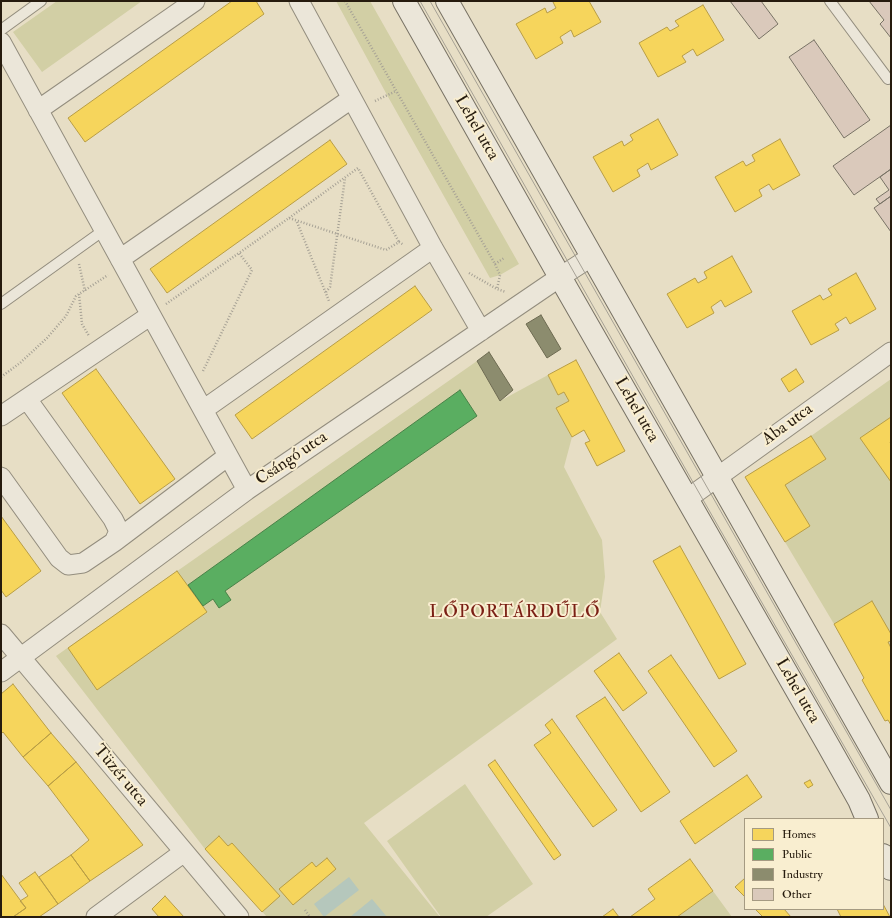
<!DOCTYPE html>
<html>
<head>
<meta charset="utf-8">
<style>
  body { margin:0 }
  #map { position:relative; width:892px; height:918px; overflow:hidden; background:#e7dec5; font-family:"IM FELL Double Pica",serif }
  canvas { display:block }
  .frame { position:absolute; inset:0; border:2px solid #261b0e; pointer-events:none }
  .legend { position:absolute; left:744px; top:818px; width:140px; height:92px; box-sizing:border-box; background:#f9eed0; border:1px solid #a59a82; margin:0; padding:5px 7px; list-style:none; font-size:12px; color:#261b0e }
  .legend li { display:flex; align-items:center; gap:8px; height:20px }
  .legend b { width:20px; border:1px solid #a59a82 }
</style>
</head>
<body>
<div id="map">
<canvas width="892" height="918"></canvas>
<div class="frame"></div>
<ul class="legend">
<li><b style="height:11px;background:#f6d55c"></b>Homes</li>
<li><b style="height:11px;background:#5aae61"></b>Public</li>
<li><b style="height:11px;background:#8c8c6e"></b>Industry</li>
<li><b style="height:11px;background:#dac9bb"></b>Other</li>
</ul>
</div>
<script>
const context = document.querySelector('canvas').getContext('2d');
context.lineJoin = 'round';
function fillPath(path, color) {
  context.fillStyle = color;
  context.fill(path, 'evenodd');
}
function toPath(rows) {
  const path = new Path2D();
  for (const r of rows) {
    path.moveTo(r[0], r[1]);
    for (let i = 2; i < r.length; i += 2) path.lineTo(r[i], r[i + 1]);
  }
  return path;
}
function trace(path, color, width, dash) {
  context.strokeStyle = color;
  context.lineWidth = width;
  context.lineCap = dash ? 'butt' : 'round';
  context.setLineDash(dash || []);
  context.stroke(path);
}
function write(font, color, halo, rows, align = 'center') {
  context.font = font + ' "IM FELL Double Pica",serif';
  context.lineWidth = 4;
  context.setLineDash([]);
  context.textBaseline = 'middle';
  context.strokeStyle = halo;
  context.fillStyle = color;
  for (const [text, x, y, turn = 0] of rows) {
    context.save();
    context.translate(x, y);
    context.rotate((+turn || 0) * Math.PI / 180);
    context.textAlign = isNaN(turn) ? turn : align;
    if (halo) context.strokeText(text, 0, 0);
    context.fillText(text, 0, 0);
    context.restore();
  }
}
const green = toPath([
  [57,1,142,1,42,72,13,32],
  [336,1,370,1,519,264,500,275,490,278,387,95],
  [477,361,500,401,548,375,558,395,564,392,569,401,556,408,572,437,564,467,602,540,605,577,600,612,617,639,364,823,440,917,267,917,205,849,56,656],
  [891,379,891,725,888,720,885,721,862,680,864,678,834,624,785,542,745,477,811,436],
  [465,784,533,884,486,917,441,917,387,841],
  [713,891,732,917,677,917]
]);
const water = toPath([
  [349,877,359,890,324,917,314,904],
  [372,899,387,917,350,917]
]);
const homes = toPath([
  [232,1,256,1,264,14,85,142,68,118,232,1],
  [555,1,589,1,601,22,574,37,571,30,560,37,563,43,536,59,516,24,545,8,547,13,556,8,553,2,555,1],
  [703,5,724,40,697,56,693,49,682,56,686,62,658,77,639,43,667,27,670,31,679,26,675,21,703,5],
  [658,119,678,155,651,170,648,163,637,170,640,176,613,192,593,157,622,141,624,146,633,140,630,135,658,119],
  [780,139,800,175,773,190,769,184,759,190,762,196,735,212,715,177,743,161,746,166,755,161,752,155,780,139],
  [330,140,347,164,167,293,150,269,330,140],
  [732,256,752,292,725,307,721,300,711,307,714,313,687,328,667,294,695,278,698,283,707,278,704,272,732,256],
  [856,273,876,309,850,324,846,317,835,324,839,330,811,345,792,311,820,295,823,300,832,295,828,289,856,273],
  [415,286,432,310,252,439,235,415,415,286],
  [576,360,625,451,597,466,585,443,590,441,584,430,572,437,556,408,569,401,564,392,558,395,548,375,576,360],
  [96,369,175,479,140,504,62,393,96,369],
  [796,369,804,382,789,392,781,379,796,369],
  [891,417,891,442,890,442,891,444,891,482,860,438,891,417],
  [811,436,826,459,785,485,810,526,785,542,745,477,811,436],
  [1,516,41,571,6,597,1,590,1,516],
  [680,546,746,664,719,679,653,561,680,546],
  [177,571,207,612,97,690,68,648,177,571],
  [872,601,891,634,891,641,888,642,891,648,891,725,888,720,885,721,862,680,864,678,834,624,872,601],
  [619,653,647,693,623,711,594,671,619,653],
  [671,655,737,751,714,767,648,671,671,655],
  [13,684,51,733,23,757,3,732,1,734,1,694,13,684],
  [605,697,670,792,641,812,576,716,605,697],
  [552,719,617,810,593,827,534,745,551,733,545,725,552,719],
  [51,733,76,762,48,786,23,757,51,733],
  [495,760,561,855,554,860,488,765,495,760],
  [76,762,143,845,90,881,71,855,89,840,48,786,76,762],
  [747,775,762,797,695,844,680,821,747,775],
  [810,780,813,785,808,788,804,783,810,780],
  [219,836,228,846,232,843,280,896,262,912,205,849,219,836],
  [71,855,90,881,58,904,39,877,71,855],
  [327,858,336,869,293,905,279,889,312,862,316,867,327,858],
  [690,859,713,891,677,917,630,917,655,899,648,889,690,859],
  [35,872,58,904,39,917,13,917,26,908,20,901,28,896,19,883,35,872],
  [1,874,26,908,13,917,1,917,1,874],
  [745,878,745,897,735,887,745,878],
  [165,896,184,917,159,917,152,909,165,896],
  [883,904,890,917,841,917,837,909,883,909,883,904],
  [613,909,619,917,602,917,613,909],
  [755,909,784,909,791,917,763,917,755,909]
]);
const public = toPath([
  [460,390,477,416,225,591,231,600,219,608,213,599,203,606,188,585,460,390]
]);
const industry = toPath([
  [541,315,561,349,547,358,526,324,541,315],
  [489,352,513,390,500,401,477,361,489,352]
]);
const building = toPath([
  [730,1,761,1,778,24,759,39,730,1],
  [869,1,891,1,891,38,880,24,884,20,869,1],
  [814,40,870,120,844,138,789,57,814,40],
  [891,125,891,169,854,195,833,166,891,125],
  [891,169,891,196,880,204,876,199,889,190,880,177,891,169],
  [891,196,891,232,874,208,891,196]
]);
const path = toPath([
  [345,1,495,264,500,275,497,289],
  [375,101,396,91],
  [289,218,358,168,399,242],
  [297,222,329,301],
  [79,264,85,291],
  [495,264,504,258],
  [469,273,497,289,506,292],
  [326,292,330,287,345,178],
  [79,294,82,324,89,336],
  [166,304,239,253],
  [203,371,252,270,239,253,289,218,386,250,399,242,404,245],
  [1,377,20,363,47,338,66,316,76,296,108,275],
  [305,910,310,917]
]);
const lane = toPath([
  [830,1,888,79],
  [1,30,41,1],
  [1,304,104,230]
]);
const street = toPath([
  [299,1,433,248,481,331],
  [1,42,247,490],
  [38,110,195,1],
  [120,259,351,99],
  [203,410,433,248],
  [1,416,151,315],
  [1,477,59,558,68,565,83,563,114,542,119,531,113,519,27,399],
  [687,499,891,352],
  [114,542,228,456],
  [1,634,239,917],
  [1,672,247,490,560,277,591,257],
  [96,917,184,852]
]);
const secondary = toPath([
  [404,1,560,277,828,745,859,800,867,819],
  [447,1,891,783],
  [883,855,891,869]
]);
const tram = toPath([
  [420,1,698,491,891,828],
  [430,1,891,810]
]);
const streetNames = [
  ["Lehel utca",476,128,60],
  ["Lehel utca",636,410,60],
  ["Aba utca",788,425,-36],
  ["Csángó utca",292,459,-34],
  ["Lehel utca",797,691,60],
  ["Tüzér utca",120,776,50]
];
const neighbourhoodNames = [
  ["LŐPORTÁRDŰLŐ",515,613]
];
fillPath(green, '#d2cfa5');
fillPath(water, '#b5c7bc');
fillPath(homes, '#f6d55c');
trace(homes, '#b89d45', 1);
fillPath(public, '#5aae61');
trace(public, '#4a8248', 1);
fillPath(industry, '#8c8c6e');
trace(industry, '#6d6a51', 1);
fillPath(building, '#dac9bb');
trace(building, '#787265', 1);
trace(lane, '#938d7e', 12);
trace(street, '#938d7e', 21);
trace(secondary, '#787265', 24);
trace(path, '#a6a195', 2.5, [1, 2]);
trace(lane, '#ebe6d9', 10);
trace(street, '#ebe6d9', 19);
trace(secondary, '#ebe6d9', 22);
trace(tram, '#a6a195', 1);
write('17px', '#261b0e', '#f9eed0', streetNames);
context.letterSpacing = '1px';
write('18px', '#7a1f14', '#f9eed0', neighbourhoodNames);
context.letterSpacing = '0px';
</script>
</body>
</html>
